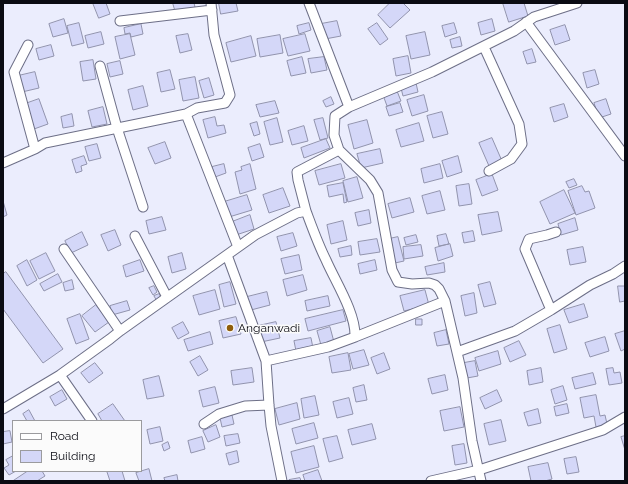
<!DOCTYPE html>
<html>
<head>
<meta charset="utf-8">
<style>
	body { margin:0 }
	#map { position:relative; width:628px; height:484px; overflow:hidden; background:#ebedfd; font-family:Raleway,sans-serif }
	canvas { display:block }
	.frame { position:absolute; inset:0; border:4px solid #0a0b13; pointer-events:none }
	.legend { position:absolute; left:12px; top:420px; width:130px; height:52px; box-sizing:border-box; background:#fbfbfb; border:1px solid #9b9b9e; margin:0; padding:5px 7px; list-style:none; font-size:12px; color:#0a0b13 }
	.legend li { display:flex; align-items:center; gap:8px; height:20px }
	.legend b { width:20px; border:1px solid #9b9b9e }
</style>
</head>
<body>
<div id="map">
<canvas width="628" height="484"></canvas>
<div class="frame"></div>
<ul class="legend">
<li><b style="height:5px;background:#fff"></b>Road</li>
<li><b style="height:11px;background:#d4d7f8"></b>Building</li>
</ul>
</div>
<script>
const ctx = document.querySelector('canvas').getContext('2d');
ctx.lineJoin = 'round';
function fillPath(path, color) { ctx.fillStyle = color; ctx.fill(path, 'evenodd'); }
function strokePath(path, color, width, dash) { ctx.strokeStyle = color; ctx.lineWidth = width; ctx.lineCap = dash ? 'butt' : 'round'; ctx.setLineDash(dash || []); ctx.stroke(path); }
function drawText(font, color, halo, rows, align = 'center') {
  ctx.font = font + ' Raleway,sans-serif'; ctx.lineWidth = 3; ctx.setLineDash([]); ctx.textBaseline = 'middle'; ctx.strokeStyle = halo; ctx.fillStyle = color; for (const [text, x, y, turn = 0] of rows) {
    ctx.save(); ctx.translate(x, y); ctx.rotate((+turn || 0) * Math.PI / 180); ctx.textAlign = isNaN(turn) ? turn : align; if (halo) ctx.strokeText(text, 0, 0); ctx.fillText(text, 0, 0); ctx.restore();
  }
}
const building = new Path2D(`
	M93,3H106L110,14L99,18Z
	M173,3H194L195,7L176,13Z
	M219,3H236L238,11L221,14Z
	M390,3H403L410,10L390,28L378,15Z
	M503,3H524L528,16L509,22Z
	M64,19L68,33L53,37L49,24Z
	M492,19L495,31L481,35L478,23Z
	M337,21L341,36L325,39L321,24Z
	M79,23L84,43L72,46L67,26Z
	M309,23L311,30L299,34L297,26Z
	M377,23L388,39L380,45L368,29Z
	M454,23L457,33L445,37L442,26Z
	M141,24L143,34L131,37L130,33L125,34L124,28Z
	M565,25L570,40L555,45L550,30Z
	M101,32L104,44L88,48L85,36Z
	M425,32L430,55L411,59L406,36Z
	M130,34L135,55L120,59L115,37Z
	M188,34L192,50L180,53L176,36Z
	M305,34L310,51L288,56L283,39Z
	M280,35L283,53L260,57L257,39Z
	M251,36L256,56L231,62L226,43Z
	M460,37L462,46L452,48L450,40Z
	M51,45L54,56L39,60L36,49Z
	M532,49L536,62L527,64L523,52Z
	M408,56L411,73L396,76L393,59Z
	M302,57L306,73L291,76L287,61Z
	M324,57L327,70L311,73L308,59Z
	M93,60L96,79L83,81L80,62Z
	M120,61L123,74L110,77L107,64Z
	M170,70L175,89L161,92L157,73Z
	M595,70L599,84L587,88L583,73Z
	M35,72L39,88L22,92L18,76Z
	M195,77L199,98L183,101L179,80Z
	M209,78L214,95L204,98L199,81Z
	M416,83L418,92L403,96L401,88Z
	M143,86L148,106L133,110L128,90Z
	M397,91L401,101L387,106L383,95Z
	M424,95L428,111L412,116L407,100Z
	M331,97L334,104L326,107L323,101Z
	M39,99L48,124L34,129L25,104Z
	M606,99L611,114L599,118L594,103Z
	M275,101L279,113L260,117L256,105Z
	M400,103L403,112L389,116L386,107Z
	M564,104L568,117L554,122L550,108Z
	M103,107L107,124L92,127L88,111Z
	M442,112L448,134L433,138L427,116Z
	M72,114L74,126L63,128L61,117Z
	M215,117L217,126L224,125L226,133L208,138L203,120Z
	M277,118L283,142L270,145L264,122Z
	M323,118L328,138L320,140L314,120Z
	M367,120L373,143L354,149L348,125Z
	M257,122L260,134L254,136L250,124Z
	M419,123L424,141L401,147L396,130Z
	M304,126L308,141L292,145L288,131Z
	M492,138L502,161L489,166L479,143Z
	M326,139L330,148L304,158L301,148Z
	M165,142L171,158L155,164L148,148Z
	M97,144L101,158L89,161L85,147Z
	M260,144L264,157L252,161L248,148Z
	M380,149L383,163L361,168L357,154Z
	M84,156L87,164L81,166L82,171L76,173L72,160Z
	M458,156L462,172L447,177L442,161Z
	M224,164L226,173L215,177L212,167Z
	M250,164L256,189L240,194L235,172L242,170L241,167Z
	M341,164L345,178L319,185L315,171Z
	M440,164L443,178L424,183L421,169Z
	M492,174L498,190L482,196L476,180Z
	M357,177L363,198L348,202L343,181Z
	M574,179L577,185L569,188L566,182Z
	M343,183L347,202L344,203L343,194L329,197L327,186Z
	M469,184L472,204L459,206L456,186Z
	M582,186L585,192L589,191L595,208L576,215L568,191Z
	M283,188L290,206L269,213L263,195Z
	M564,190L575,213L550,224L540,202Z
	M440,191L445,210L427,214L422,196Z
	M247,195L252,210L229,217L224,202Z
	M410,198L414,212L392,218L388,204Z
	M3,201L7,215L3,217Z
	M369,210L371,223L358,226L355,213Z
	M498,212L502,231L482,235L478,215Z
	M250,215L254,229L236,235L232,222Z
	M162,217L166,230L149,234L146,221Z
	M575,218L578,230L561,235L558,224Z
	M343,221L347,240L331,244L327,225Z
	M115,230L121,245L108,251L101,235Z
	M473,231L475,241L464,243L462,233Z
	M82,232L88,245L71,253L65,241Z
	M293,233L297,246L281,251L277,237Z
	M446,234L449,244L439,246L437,236Z
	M416,235L418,242L406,245L404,238Z
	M398,237L404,261L395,263L389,239Z
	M377,239L380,252L360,255L358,242Z
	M450,244L453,256L438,261L435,248Z
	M421,245L423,256L404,259L403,247Z
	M351,246L352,255L340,257L338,249Z
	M583,247L586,262L570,265L567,250Z
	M46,253L55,271L39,279L30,261Z
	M182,253L186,269L172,273L168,257Z
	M299,255L302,270L285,274L281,259Z
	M27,260L37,280L27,286L17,266Z
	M140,260L144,271L126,277L123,266Z
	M375,260L377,270L360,274L358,264Z
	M444,263L445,272L427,275L425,267Z
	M6,272L63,349L43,363L3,309V274Z
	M58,274L62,282L44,291L40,284Z
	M303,275L307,290L287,296L283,280Z
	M72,280L74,289L65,291L63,283Z
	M230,282L236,304L224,307L219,285Z
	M490,282L496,304L484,307L478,285Z
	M154,286L157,292L153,295L149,288Z
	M618,286H625V301L620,302Z
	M215,290L220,309L199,315L193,296Z
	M425,290L429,305L404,311L400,296Z
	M267,292L270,305L251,310L247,297Z
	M474,293L477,313L465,316L461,296Z
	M159,294L163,300L158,303L154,296Z
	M328,296L330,306L307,311L305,301Z
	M127,301L130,310L112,315L110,306Z
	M584,304L588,317L569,323L564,310Z
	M96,305L109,322L95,332L82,316Z
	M343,310L346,321L308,331L305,319Z
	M80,314L89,339L76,344L67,319Z
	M236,317L241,334L223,338L219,321Z
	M416,319H422V325H416Z
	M183,322L189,333L178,339L172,328Z
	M276,322L280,338L261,342L258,326Z
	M560,325L567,349L554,353L547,329Z
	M330,327L334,342L321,345L317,331Z
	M446,330L449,344L437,346L434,333Z
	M625,331V349L621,351L615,334Z
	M210,332L213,344L188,351L184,340Z
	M605,337L609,351L590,357L585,343Z
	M311,338L313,348L296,351L294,341Z
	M519,341L526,355L510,362L504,348Z
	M364,350L369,365L353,369L349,354Z
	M498,351L501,364L479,371L475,358Z
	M348,353L351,370L332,373L329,357Z
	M384,353L390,369L377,374L371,358Z
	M200,356L208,370L198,376L190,362Z
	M475,361L478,376L467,378L464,363Z
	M95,363L103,373L89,383L81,373Z
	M252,368L254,382L233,385L231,371Z
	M541,368L543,382L529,385L527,371Z
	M613,368L614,373L620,372L622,383L609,385L606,369Z
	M593,373L596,384L575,389L572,378Z
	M445,375L448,390L432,394L428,379Z
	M159,376L164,396L147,399L143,380Z
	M364,385L367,400L356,402L353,388Z
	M563,386L567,400L555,404L551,390Z
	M215,387L219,403L203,407L199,391Z
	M62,390L67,399L55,406L50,397Z
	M497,390L502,401L485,409L480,398Z
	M596,395L600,416L605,415L607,424L596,427L594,416L584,418L580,398Z
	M315,396L319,415L304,418L301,399Z
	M349,398L353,414L337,418L333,402Z
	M297,403L300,419L279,425L275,409Z
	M113,404L125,421H102L98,414Z
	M567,404L569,413L556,416L554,407Z
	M460,407L464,427L444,431L440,411Z
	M538,409L541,423L528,426L524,413Z
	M29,410L35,421H27L23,414Z
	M232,415L234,424L222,427L220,418Z
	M501,420L506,441L489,445L484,424Z
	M314,423L318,438L296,444L292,429Z
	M372,424L376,439L352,445L348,430Z
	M216,425L220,437L208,442L203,431Z
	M160,427L163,441L150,444L147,430Z
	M10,431L12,442L3,444V432Z
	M238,434L240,443L226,446L224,436Z
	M337,436L343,458L329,462L323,439Z
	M625,436V450L621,437Z
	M202,437L205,449L191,453L188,441Z
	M168,442L170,448L164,451L162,445Z
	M464,444L467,463L455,465L452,446Z
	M314,446L319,467L296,473L291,452Z
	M237,451L239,462L229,465L226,454Z
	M13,456V471H16L9,475L4,468L9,465L6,460Z
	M576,457L579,472L567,474L564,459Z
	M548,463L552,479L545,481H531L528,467Z
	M149,469L152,481H139L136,473Z
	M318,470L322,481H305L303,475Z
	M28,471H42L45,476L37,481H13Z
	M110,471H122L125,481H110L107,472Z
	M177,475L178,481H165L164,478Z
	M300,478L301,481H289V480Z`);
fillPath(building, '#d4d7f8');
strokePath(building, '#9193ad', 1);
const minor = new Path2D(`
	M211,3L214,35L230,95L225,103L197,108L186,114L238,247
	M309,3L349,107
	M120,21L212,10
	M526,22L625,156
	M28,45L14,72L35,149
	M484,47L519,124L522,144L511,159L489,171
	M100,66L117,128L143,207
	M3,163L35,149L45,143L186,114
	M135,236L167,297
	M64,249L120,331
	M227,255L266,361L269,405L271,426L282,481
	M551,310L525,249L529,239L547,235L556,232
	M355,337L445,301
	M457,352L515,331L551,310L590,285L613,274L625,266
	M266,361L328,347L355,337C356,313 335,281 326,260C318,244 312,227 306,211
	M60,375L92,421
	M3,409L60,375L110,339L120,331L255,235L297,213L306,211L298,180L297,172L339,150
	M204,424L219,414L245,406L269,405
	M431,481L479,470L603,430L625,417
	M481,481L472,441L463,378L445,301L439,289L435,285L429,283L412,284L398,282L392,270L378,193L370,180L339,150L334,135L335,116L349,107L432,72L514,31L534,17L577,3`);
strokePath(minor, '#6d6f87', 11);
strokePath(minor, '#fff', 9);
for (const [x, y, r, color] of [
	[230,328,4,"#8f5d0b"]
]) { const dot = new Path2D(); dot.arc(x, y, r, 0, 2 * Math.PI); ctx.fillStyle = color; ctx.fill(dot); strokePath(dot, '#fbfbfb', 1.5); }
drawText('12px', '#0a0b13', '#fbfbfb', [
	["Anganwadi",238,328]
], 'left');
</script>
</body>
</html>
